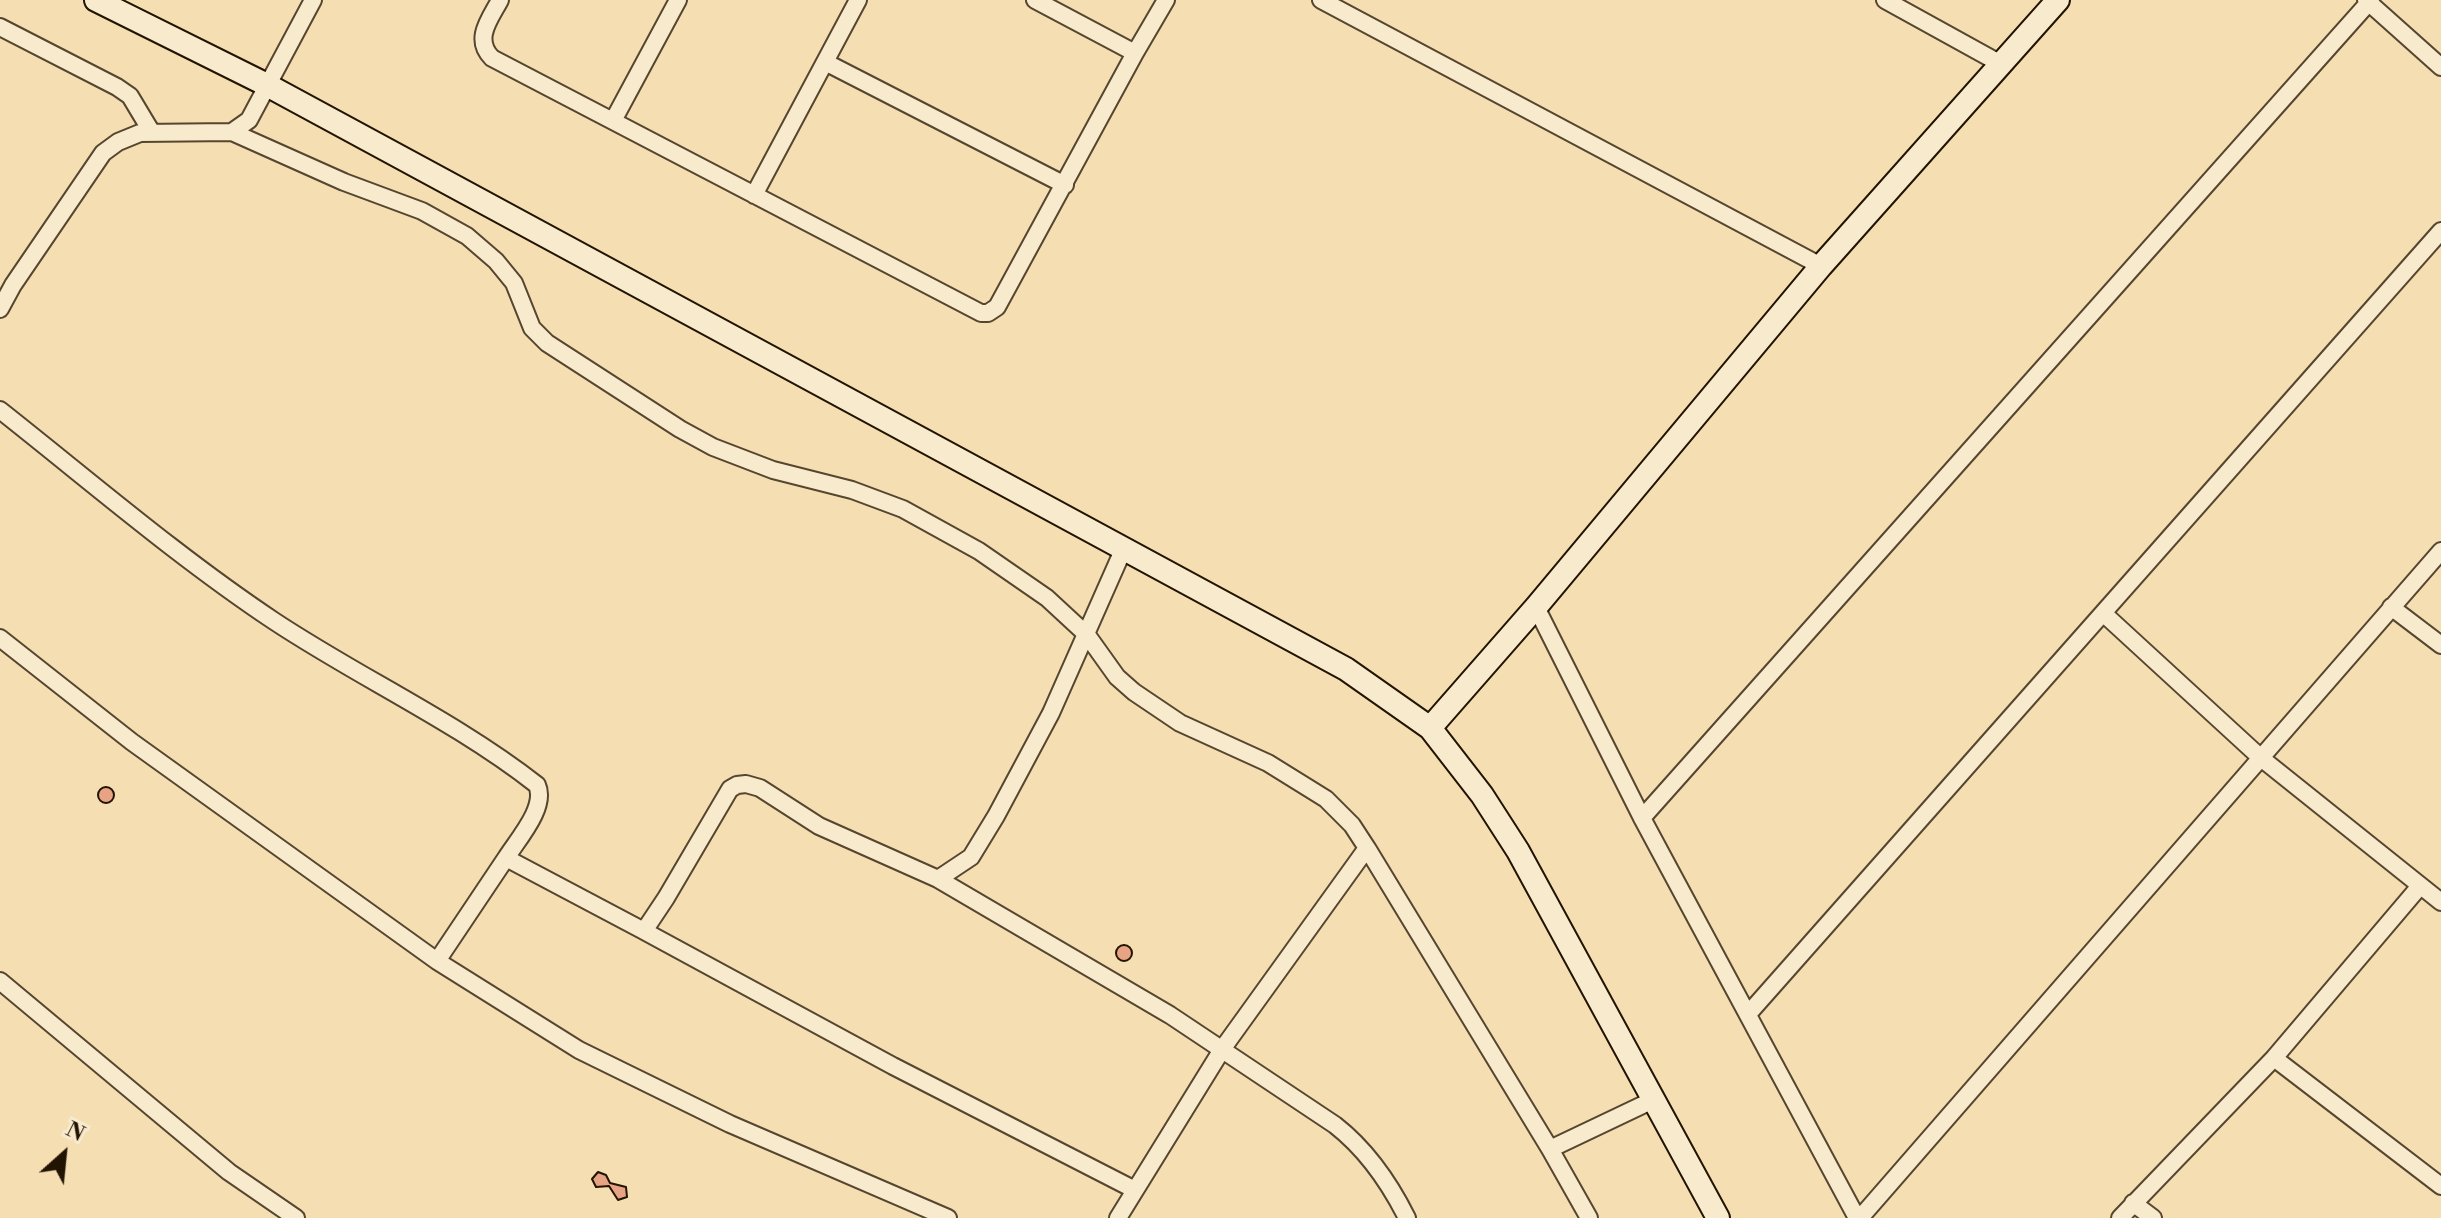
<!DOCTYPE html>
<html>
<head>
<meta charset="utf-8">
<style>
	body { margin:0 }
	#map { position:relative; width:2441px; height:1218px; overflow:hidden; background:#f4deb2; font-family:"Libre Bodoni",serif }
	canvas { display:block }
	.north { position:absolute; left:24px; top:1114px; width:80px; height:80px; -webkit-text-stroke:6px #f8eacd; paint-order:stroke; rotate:27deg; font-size:22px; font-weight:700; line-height:32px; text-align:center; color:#221403 }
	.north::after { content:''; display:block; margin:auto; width:28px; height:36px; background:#221403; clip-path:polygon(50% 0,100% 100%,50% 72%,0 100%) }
</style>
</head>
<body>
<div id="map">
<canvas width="2441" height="1218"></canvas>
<div class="north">N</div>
</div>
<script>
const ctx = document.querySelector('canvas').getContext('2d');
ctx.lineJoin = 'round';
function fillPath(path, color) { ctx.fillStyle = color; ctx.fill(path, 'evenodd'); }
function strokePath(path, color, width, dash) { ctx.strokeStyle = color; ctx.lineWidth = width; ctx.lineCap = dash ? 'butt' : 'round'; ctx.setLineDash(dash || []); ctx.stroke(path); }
const building = new Path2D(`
	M98 795a8 8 0 1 1 16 0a8 8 0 1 1-16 0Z
	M1116 953a8 8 0 1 1 16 0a8 8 0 1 1-16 0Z
	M598,1172L606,1175L610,1183L626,1187L627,1197L618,1200L609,1186L596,1187L592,1179Z`);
fillPath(building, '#e7a384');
strokePath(building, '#221403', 2);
const street = new Path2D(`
	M500,0C490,19 473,39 492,58L981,313H988L997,307L1135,53L1035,0
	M1321,0L1821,266
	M1885,0L2001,64
	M2366,0L2441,67
	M0,27L117,87L130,96L151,131
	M1135,53L1166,0
	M825,62L1065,185
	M614,119L678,0
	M232,132L344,182L422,211L467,236L496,261L514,283L532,328L547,343L680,429L713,447L773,470L852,490L903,509L979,551L1047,598L1087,635L1117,677L1134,692L1180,723L1268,763L1326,799L1352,825L1367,848L1223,1048L1118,1218
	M754,195L858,0
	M0,309L13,285L103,153L118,142L140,133L232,132L249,120L313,0
	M0,410C90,481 178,557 274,621C360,678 455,721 537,785C547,807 518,839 506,858L644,931L666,898L730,789L737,785L746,784L760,788L819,826L938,879L971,857L996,816L1051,713L1124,548
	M1536,607L1642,818L1857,1218
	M2391,607L2441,645
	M2103,613L2261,758L2441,902
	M0,638L132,742L437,961L506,858
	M1642,818L2371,0
	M1367,848L1550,1149L1589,1218
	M938,879L1170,1015L1335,1125C1367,1150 1389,1182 1407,1218
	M644,931L893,1066L1135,1190
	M437,961L579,1050L730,1124L948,1218
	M0,981L229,1172L296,1218
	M1749,1013L2441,231
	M2274,1058L2441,1186
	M1550,1149L1653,1100
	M2133,1203L2153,1218
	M1860,1218L2441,551
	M2120,1218L2274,1058L2420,886`);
const secondary = new Path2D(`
	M96,0L267,85L1346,669L1430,728L1482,795L1518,851L1718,1218
	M1430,728L1536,607L1821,266L2058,0`);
strokePath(street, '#56462f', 20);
strokePath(secondary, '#221403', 26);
strokePath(street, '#f8eacd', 16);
strokePath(secondary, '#f8eacd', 22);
</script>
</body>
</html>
